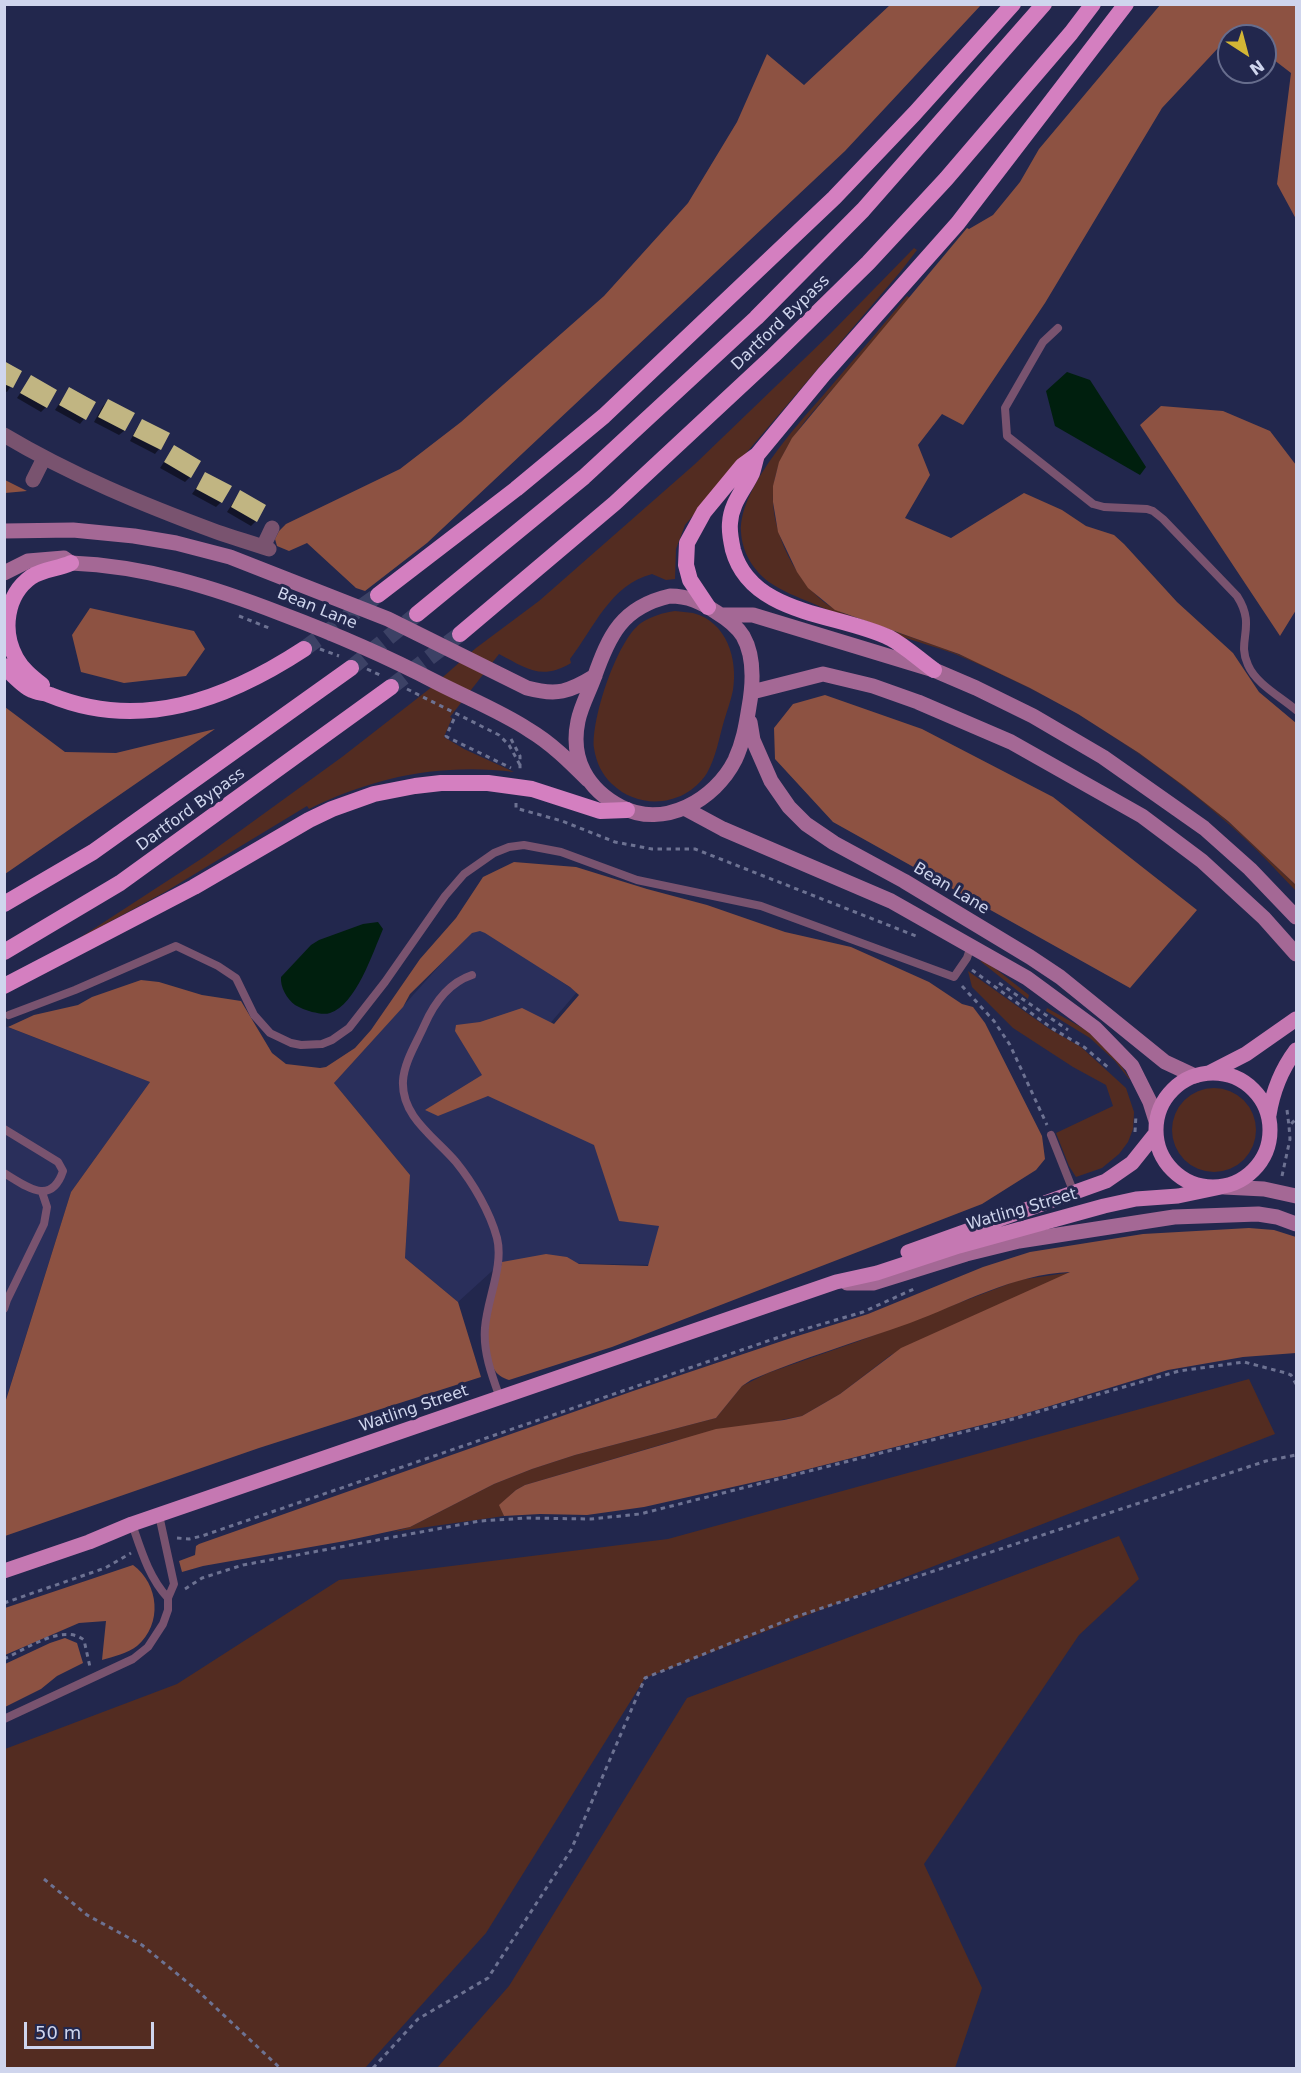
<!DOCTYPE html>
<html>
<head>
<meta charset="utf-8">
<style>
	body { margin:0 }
	#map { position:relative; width:1301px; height:2073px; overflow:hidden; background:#22274d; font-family:"DejaVu Sans",sans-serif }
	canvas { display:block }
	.frame { position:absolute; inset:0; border:6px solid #cfd5ed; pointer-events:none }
	.north { position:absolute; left:1217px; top:24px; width:60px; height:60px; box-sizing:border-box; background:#22274d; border:2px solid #676d8d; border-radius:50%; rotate:144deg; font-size:16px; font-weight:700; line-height:24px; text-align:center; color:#cfd5ed }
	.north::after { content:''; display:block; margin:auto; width:21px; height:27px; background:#d3b635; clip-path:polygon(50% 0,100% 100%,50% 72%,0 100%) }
	.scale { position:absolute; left:24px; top:2022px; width:130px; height:27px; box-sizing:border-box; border:3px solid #cfd5ed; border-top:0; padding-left:8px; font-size:18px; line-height:21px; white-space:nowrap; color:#cfd5ed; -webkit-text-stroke:4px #22274d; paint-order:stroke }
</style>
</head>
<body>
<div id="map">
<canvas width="1301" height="2073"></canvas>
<div class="frame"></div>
<div class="north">N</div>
<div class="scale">50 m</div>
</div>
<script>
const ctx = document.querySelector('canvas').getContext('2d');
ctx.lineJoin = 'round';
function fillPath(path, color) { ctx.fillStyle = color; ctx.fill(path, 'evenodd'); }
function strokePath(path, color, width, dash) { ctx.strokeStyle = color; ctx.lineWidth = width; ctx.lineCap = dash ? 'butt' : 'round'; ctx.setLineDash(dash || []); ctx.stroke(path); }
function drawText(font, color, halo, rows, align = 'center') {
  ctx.font = font + ' "DejaVu Sans",sans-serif'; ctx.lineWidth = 6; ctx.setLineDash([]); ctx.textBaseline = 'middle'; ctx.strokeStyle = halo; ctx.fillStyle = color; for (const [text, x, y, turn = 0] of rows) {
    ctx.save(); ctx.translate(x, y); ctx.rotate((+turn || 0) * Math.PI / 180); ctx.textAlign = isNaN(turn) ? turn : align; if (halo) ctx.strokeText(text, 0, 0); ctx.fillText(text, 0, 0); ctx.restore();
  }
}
fillPath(new Path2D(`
	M476,925L577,992L523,1055L595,1145L619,1221L659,1225L655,1265L502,1262L458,1302L405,1258L410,1175L334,1083Z
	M5,1026L150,1082L71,1192L5,1402Z`), '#2a2f5b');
fillPath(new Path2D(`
	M914,248L917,250L901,271L685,525L676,549L675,579L666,580L652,574C610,585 594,628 570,659L571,663C541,681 526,668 499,654L450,717L452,718L444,737L464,749L514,772C442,763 373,777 309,809L307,806L165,892L78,939L204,857L342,757L428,690L476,648L539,601L695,464L830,334Z
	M907,296L910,298C887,325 864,352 841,380C815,410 781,442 774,483C767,524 793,577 824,602C838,613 854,617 870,623C907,636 944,647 979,663C1062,702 1140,749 1211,807C1241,832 1268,859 1296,885V891C1275,869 1254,846 1231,826C1150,754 1055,695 955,654C936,647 918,642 899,636C870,627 840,616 812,603C797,597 782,591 769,582C753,570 742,552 741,532C739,486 803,419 832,385C857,356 882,326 907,296Z
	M675,611C681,612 687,612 693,613C727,622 738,659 733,690C731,700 727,711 724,721C719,738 716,757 707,773C686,806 640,811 612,784C602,775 596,762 594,748C591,719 617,640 641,623C652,616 662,613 675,611Z
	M980,961L987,962L1029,995L1028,999Z
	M968,971L1048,1028L1081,1047L1126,1088L1134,1112L1133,1129L1128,1142L1119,1154L1102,1168L1076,1177L1069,1166L1056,1133L1113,1106L1106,1085L1073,1067L1013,1028L972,987Z
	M1047,1008L1088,1031L1115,1056L1130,1079H1129L1115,1061L1090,1038L1046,1011Z
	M1172 1130a42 42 0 1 1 84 0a42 42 0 1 1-84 0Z
	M1073,1272L891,1355L840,1394L802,1416L674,1441L525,1485L516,1490L500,1505L504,1516L392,1532L410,1527L494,1484L532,1469L575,1455L716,1418L742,1386L768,1373L859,1341L1019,1280Z
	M1249,1379L1275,1434L645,1678L486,1933L365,2068H5V1749L177,1684L339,1580L668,1539Z
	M1119,1536L1139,1579L1079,1635L924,1864L982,1988L955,2068H437L509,1986L687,1698Z`), '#532c21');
fillPath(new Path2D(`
	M890,5H981L845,151L427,543L365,591L356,588L307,543L289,551L277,546L275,539L279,531L286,524L400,469L461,422L604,296L688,203L737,122L767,54L804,85Z
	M1160,5H1296V219L1277,184L1291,73L1265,53V36H1241L1234,31L1162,108L1045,303L963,425L942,414L918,445L930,475L905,518L951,538L1024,493L1062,510L1086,526L1114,535L1124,544L1177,602L1233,653L1259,692L1296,723V885L1228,821L1184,786L1139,753L1078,714L1030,688L959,654L835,610L808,588L797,572L778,532L773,502V486L779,462L792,438L967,228L969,229L993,215L1020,182L1039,149Z
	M1161,406L1223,411L1270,431L1296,465V610L1280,636L1140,425Z
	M5,480L27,491L5,493Z
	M90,608L194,631L205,649L186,676L124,683L81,672L72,635Z
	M825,695L922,729L1053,797L1197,910L1130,988L833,822L775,759L774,728L793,704Z
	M5,707L65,752L116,753L215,729L5,874Z
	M514,862L576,867L647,889L707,905L785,932L851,947L929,982L962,1004L973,1007L985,1023L1042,1136L1045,1159L1036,1170L982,1204L612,1347L509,1380C503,1378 497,1375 494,1369C479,1340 495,1293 502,1262L546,1254L567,1257L579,1264L648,1266L659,1226L619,1221L594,1145L488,1096L438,1116L425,1110L482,1075L455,1031L456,1025L480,1022L522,1008L554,1024L579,995L570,987L485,933L480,931L472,933L410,994L403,1007L334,1083L410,1175L405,1258L458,1302L481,1377L259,1448L5,1536V1403L71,1192L150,1082L8,1027L34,1015L78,1005L92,997L141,980L159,982L202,995L241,1001L272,1053L286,1064L320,1068L326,1067L355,1048L371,1030L420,959L456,918L483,877Z
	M1249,1228L1274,1230L1296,1237V1353L1243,1357L1168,1370L1017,1416L777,1477L644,1507L587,1515L540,1514L504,1516L499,1505L516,1490L525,1485L716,1429L784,1420L802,1416L840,1394L901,1348L1070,1272C1014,1274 961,1304 910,1323C857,1342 802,1358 751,1380L742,1386L716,1418L575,1455L532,1469L494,1484L410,1527L345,1541L203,1566L182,1572L179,1561L195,1555L196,1546L199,1544L633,1391L791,1338L868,1314L983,1267L1030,1252L1143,1234Z
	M133,1565C159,1584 163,1624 137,1646C128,1653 113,1657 102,1660L106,1621L79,1623L5,1655V1608Z
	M65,1638L77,1643L83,1663L57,1676L41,1689L5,1707V1664L50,1643Z`), '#8d5242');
fillPath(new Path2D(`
	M1067,372L1090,380L1146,467L1140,475L1055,426L1046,391Z
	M378,922L383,929C373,952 356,1005 330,1013C324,1015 318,1013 312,1012C306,1010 300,1008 295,1005C287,999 280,987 281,977L311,945L319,940L363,924Z`), '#001f0e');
fillPath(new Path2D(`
	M4,363L20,372L7,392L4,391Z
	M31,377L46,407L41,412L17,398Z
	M69,389L84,419L80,424L55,410Z
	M108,401L132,414L124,431L119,435L94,422L103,406Z
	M143,421L168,434L159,449L155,454L130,441L138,426Z
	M174,447L190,477L185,482L160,468Z
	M206,474L221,502L216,507L192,494Z
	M240,492L256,521L251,526L227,512Z`), '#0007');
fillPath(new Path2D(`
	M4,361L22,371L13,388L4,384Z
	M31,375L57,390L47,408L20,393Z
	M69,387L96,402L86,420L59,405Z
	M108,399L135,413L125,431L98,417Z
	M142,419L170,433L161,450L133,436Z
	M174,445L201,461L191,478L164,462Z
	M205,472L232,486L222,503L196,489Z
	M240,490L266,505L257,522L231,507Z`), '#c1b582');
strokePath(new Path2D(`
	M304,649L378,595
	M351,668L417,614
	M391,687L460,634`), '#3c4165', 16, [16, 8]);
strokePath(new Path2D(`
	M239,616L269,628
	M320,649L339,656
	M367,669L380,675
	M407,689L499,735L509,745L520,765
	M454,719L446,736L447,737L511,768
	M511,739L520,756V772
	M516,803V808L519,809L562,821L615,842L652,849H695L916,936
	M972,970L1053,1029L1084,1047L1110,1069
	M999,983L1068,1030
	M962,986L994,1021L1010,1045L1047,1125
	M1287,1110L1289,1126
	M1135,1132L1136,1115
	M1282,1176L1290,1139L1289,1126L1296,1119
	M177,1538L189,1539L202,1536L788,1334L863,1312L916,1288
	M185,1589L202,1578L243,1565L480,1521L527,1518L591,1519L640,1514L999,1423L1179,1371L1244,1362L1286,1373L1291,1375L1296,1384
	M4,1603L105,1568L131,1553
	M4,1659C26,1649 63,1623 84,1640L90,1667
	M44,1879L87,1915L142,1945L198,1991L280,2068
	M373,2068L418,2019L488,1978L571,1850L645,1678L795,1617L1266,1461L1296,1455`), '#6d7292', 3, [4.5, 4.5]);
strokePath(new Path2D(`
	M1058,328L1043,342L1005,408L1007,436L1093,504L1104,507L1147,509L1153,511L1163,519L1237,596C1257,627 1236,640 1248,665C1256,684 1281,697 1296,710
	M472,975C448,983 434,1003 424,1026C417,1042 404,1062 403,1081C401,1117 436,1138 456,1162C473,1183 490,1212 497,1238C504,1266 487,1299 485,1328C483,1352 492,1376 500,1398
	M9,1015L75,990L176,946L218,966L236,978L254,1015L270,1033L291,1043L301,1045L322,1044L332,1040L349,1028L385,982L445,896L464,874L494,853L509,847L524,845L561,852L637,880L761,906L954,977L967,958L971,946
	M4,1129L58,1162L63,1171C51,1207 26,1186 4,1173
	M1051,1135L1074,1193
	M4,1298L7,1300L4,1309
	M7,1300L44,1224L47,1207L42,1192
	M132,1524C141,1550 149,1578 168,1598
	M4,1719L133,1659L148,1647L163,1624L168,1610V1598L174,1584L159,1515`), '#79536f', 8);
strokePath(new Path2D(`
	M4,435C71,475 144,505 217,532C234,538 252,543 269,549
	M33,480L44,458
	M263,547L272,528`), '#79536f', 15);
strokePath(new Path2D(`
	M4,531L73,530L134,536L176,543L230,557L388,619L527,688C557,696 569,692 595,676
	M4,573L28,561L64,558L71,563C145,566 213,587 282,614C335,634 386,656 436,682C467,698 500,711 529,730C551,743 570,762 588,780
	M670,596C688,596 701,602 716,612C726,618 736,625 743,636C755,657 753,685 749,707C746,726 743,743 735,760C715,800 664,829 621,807C587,789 570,759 578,721C581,706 589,692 594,678C609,635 622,607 670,596Z
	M721,615H753L934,670L976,688L1033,716L1103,757L1204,828L1250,869L1296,917
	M752,692L823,674L873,686L918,702L1011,742L1142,816L1202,861L1264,918L1296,954
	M750,722L753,740L771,781L789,807L806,824L834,843L904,881L1030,957L1060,977L1165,1062L1195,1076
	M684,808L723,829L891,901L1027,978L1095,1028L1132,1066L1150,1102L1156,1121
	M1224,1187L1264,1189L1296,1196
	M847,1283H873L966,1254L1019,1241L1174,1217L1258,1214L1277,1217L1296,1224`), '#a46895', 15);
strokePath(new Path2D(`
	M1156 1130a57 57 0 1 1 114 0a57 57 0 1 1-114 0Z
	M1209,1073L1246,1054L1296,1019
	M1269,1115C1273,1090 1281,1070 1296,1050
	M908,1252L1106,1181L1132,1163L1156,1133
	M4,1571L89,1542L132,1524L836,1282L877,1273L959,1246L1104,1206L1136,1199L1178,1196L1221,1187`), '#c578b2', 15);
strokePath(new Path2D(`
	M757,455C755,461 754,467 752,473C744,490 731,503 730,523C729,532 731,541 733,550C751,616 839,613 890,638C905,646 920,660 934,670
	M378,595L516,489L604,416L834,198L915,113L1013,4
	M708,607L690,580L686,565L687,543L704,512L742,466L757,455L824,374L958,223L1126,4
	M417,614L584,477L756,318L863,210L1044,4
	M460,634L615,503L773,356L868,263L946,179L1071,33L1093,4
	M4,666C12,674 22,686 32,690C37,693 44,692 50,695C140,732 226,700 304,649
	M42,685C32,677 22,669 16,658C1,631 6,595 31,577C43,569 58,569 71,563
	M4,904L93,852L351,668
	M4,952L120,883L391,687
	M4,986L194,887L309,820L332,809L374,794L415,786L441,783H488L532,789L600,811L627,810`), '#d47fc0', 16);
drawText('16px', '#cfd5ed', '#22274d', [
	["Dartford Bypass",781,323,-44],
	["Bean Lane",317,609,22],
	["Dartford Bypass",191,810,-36],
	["Bean Lane",951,889,31],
	["Watling Street",1022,1210,-16],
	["Watling Street",414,1409,-19]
]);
</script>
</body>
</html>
